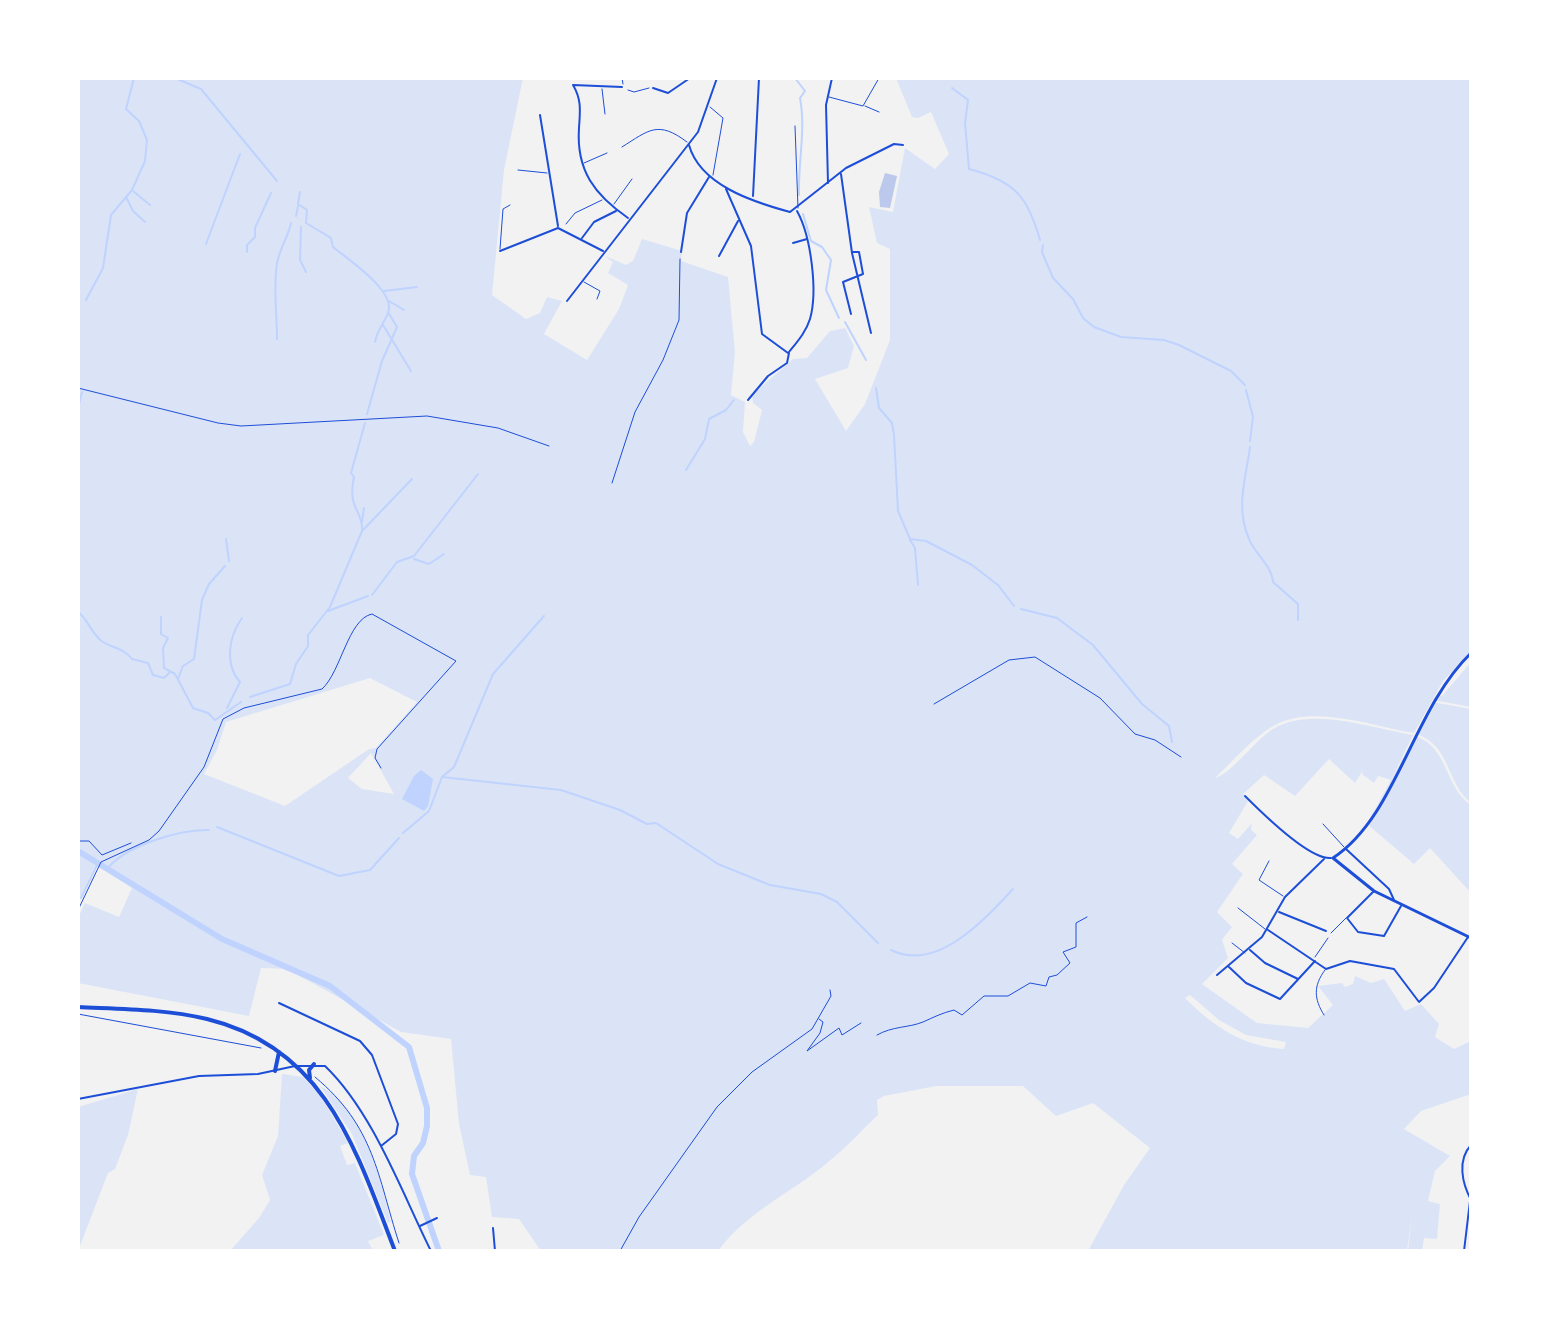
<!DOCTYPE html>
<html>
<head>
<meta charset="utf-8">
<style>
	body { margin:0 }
	#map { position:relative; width:1549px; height:1329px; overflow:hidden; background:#f2f2f2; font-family:"Nunito Sans",sans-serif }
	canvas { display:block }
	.frame { position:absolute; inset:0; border:80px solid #fff; pointer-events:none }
</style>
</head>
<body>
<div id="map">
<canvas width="1549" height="1329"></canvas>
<div class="frame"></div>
</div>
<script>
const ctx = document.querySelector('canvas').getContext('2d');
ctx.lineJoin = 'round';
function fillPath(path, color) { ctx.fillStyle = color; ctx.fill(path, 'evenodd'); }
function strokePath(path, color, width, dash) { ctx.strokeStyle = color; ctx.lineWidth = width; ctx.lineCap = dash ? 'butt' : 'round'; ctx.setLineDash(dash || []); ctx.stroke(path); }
fillPath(new Path2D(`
	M78,78H523L504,170L492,295L526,319L540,313L547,297L562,301L544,334L587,360L619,309L628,285L608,273L613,262L605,256L626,265L633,261L642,239L682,251L681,261L728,277L735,352L731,395L745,402L743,432L750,446L754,442L762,410L753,403L752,395L793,359L807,358L830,331L845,328L854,346L848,368L815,379L846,431L865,404L890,340V249L877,243L869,207L893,212L905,148L935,169L949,154L931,112L918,118L912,117L896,78H1471V652L1443,681L1414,733C1372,726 1314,704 1275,725C1253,737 1233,761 1215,778C1230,774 1251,746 1266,734C1304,703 1369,728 1413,735L1391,780L1378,776L1374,783L1362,774L1363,770L1355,783L1329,759L1295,796L1264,775L1243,794L1248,801L1229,833L1238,839L1252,823L1251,830L1257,835L1232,864L1243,874L1217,912L1232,927L1222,940L1228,958L1202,984L1257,1023L1308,1028L1333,1005L1318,986L1342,983L1345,987L1353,984L1355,976L1371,983L1384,979L1405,1011L1421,1004L1439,1024L1435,1037L1454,1049L1471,1041V1094L1421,1111L1404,1129L1450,1156L1435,1171L1428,1201L1440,1204L1437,1239L1424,1238L1422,1251H1408L1412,1214L1407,1251H1088L1124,1185L1150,1148L1093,1103L1056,1116L1023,1086H936L884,1096L877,1100L878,1115C863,1129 849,1145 833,1158C796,1191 748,1210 718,1251H541L519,1219L492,1217L486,1177L470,1175L459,1124L451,1039L401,1032L287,969L261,968L249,1016L78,983V918L85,903L119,917L132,888L96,864L78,902ZM370,678L417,702L376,748L369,749L285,806L204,774L217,750L226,722ZM371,753L394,794L362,789L348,778ZM1190,995L1219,1020L1246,1035L1286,1042L1284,1049C1242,1046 1214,1027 1185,998Z
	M1471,662V707L1433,700L1437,694L1442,696Z
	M1432,702L1471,709V803C1446,783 1451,745 1416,734L1433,708Z
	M1415,736C1449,747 1444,787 1471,805V893L1430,848L1414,864L1367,824Z
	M282,1074L303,1077L322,1098L348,1143L340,1146L347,1165L355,1163L384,1235L368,1241L373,1251H230L259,1218L270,1200L262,1175L278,1136Z
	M320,1086C362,1105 381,1179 391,1222L388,1223L352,1134Z
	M138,1089L128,1135L115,1169L108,1173L78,1251V1107Z`), '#dbe4f7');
fillPath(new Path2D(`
	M421,770L433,779L428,806L424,811L402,799L414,776Z`), '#bfd3fe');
strokePath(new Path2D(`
	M175,78L201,89L277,181
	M795,78L805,91L800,98C806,129 798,162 799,195
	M952,88L968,100L965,123L969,169C1015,181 1028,197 1040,240
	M133,191L150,205
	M300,192L298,204L307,210L306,223L331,238L333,247C346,258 397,291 388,313C384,323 377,331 375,342
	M126,197L133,211L145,222
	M803,214L811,241L822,247L831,260L826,290L839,318
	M296,216L298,206
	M301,227L300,260L306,272
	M206,244L240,154
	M1043,245L1042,252L1053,278L1073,299L1083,318L1094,327L1121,337L1164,340L1179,345L1231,371L1245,385
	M247,252V245L255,237V228L271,193
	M384,291L417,287
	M86,300L103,268L111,215L132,190L145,161L147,140L139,121L126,109L134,78
	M389,301L404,310
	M845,322L866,360
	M383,325L411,371
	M277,339C277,313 273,288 277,263C280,248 288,237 291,223
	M876,388L879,408L892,423L894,435L898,511L910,539L926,541L972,565L998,585L1014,606
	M1246,390L1253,417L1250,441
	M78,408L82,392
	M367,414L382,361L397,327L388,312
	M1250,447C1246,478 1235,507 1249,539C1255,554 1272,566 1273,582L1298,604V620
	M686,470L705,439L709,419L726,410L734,400
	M362,522L364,508
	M362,530C363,509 347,510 354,477L351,473L365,423
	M226,539L229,561
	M910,540L915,548L918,585
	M414,559L429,564L444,554
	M372,595L397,562L414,556L478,474
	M1021,609L1057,618L1093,645L1142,704L1169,726L1172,742
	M328,611L368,596
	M78,612C89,620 91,634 103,642C113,648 125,649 132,659L148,663L153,675L164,678L170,672
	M161,617V634L168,638L163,648L164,668L175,674L193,708L208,713L215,720L241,702
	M178,679L183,666L194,659L202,600L209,584L225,566
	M250,697L290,684L296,664L308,646V635L330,607L362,531L412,479
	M227,708L240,682C224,664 229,636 242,618
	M442,777L561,790L620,810L647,824L656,823L718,864L770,885L821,894L837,902L878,943
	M217,827L339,876L370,870L399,838
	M403,833L429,811L442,777L454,767L493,674L544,616
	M107,869C125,846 180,829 209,830
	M81,898L98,863
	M891,950C937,973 985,919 1013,889`), '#bfd3fe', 2);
strokePath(new Path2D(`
	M78,851L222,939L330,986L409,1047L427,1108V1126L423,1143L414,1156L412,1174L439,1251`), '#bfd3fe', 6);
fillPath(new Path2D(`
	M885,173L897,176L890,208L880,207L879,192Z`), '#bdc9ec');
strokePath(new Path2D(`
	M628,90L634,92L649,88
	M78,388L218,423L241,426L427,416L498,428L549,446
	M612,483L635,412L663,360L679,320L680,259
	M934,704L1009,660L1035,657L1100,698L1135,734L1155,740L1181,757
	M78,841H89L102,855L131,843
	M1315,957L1328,938
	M78,1014L261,1048
	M819,1019L823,1022L820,1033L807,1051L839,1028L842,1035L861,1023
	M877,1035C893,1026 908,1028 923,1022C934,1017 942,1013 954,1010L962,1015L984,996H1008L1030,983L1046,986L1049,977L1057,975L1070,963L1063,952L1076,947V923L1087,917
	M315,1077C375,1127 377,1175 399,1243
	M620,1251L639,1217L717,1107L752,1072L812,1029L831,996L830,990`), '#1d4ed8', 1);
strokePath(new Path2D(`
	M622,78L623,84
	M602,89L605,114
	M829,97L863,106L879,78
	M865,106L879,112
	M710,107L723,118L713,175
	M795,126L798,208
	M622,147C649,130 658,120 687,142
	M584,163L607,153
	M518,170L547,173
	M614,204L632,179
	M566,224L575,213L602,200
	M500,249L503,209L510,205
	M584,282L600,291L597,299
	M1323,824L1344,847
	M1269,861L1259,880L1283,896
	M1238,908L1265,929
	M78,910L101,862L149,840L159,831L204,767L223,719L244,708L322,689C341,672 348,619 372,614L456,661L377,749L375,758L381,768
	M1331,933L1346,918
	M1232,943L1245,953
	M1324,1015C1314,999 1313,986 1325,970`), '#1d4ed8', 1);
strokePath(new Path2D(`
	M622,87L573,85C582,100 580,112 579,128C576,171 595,195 628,218
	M653,88L668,93L690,78
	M540,115L558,226
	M689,145C700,185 753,202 790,212L846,168L894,144L903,145
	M841,174L852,253L871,333
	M828,183L826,105L832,78
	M726,189L751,246L762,334L788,353
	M753,196L759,78
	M582,238L594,222L616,211
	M793,243L807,239
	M500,251L558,228L603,251
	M681,252L687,213L709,177
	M719,256L738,221
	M567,301L698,132L717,78
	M851,314L843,282L863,274L859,252H853
	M789,352C797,342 806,332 810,319C818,291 811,236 797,211
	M748,400L768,376L787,363L789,353
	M1245,796C1261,812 1310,860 1331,858
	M1346,849L1389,889L1394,900
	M1373,892L1347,918L1358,932L1384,936L1401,906
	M1279,912L1326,931
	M1268,930L1326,969L1350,961L1394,969L1419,1002L1434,988L1468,937
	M1250,950L1265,963L1298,979
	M1229,967L1246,983L1280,999L1315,961
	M1217,975L1262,937L1285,897L1324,859
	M279,1003L360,1041L372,1055L398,1124L396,1134L381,1146
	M78,1099L199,1076L258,1074L295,1066H325C373,1112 402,1193 431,1251
	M1471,1200C1462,1183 1457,1160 1471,1145
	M420,1226L437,1218
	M493,1228L495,1251
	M1464,1251L1470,1201`), '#1d4ed8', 2);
strokePath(new Path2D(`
	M1471,653C1412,710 1397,816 1333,858L1374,891L1471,938`), '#1d4ed8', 3);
strokePath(new Path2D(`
	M78,1007C120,1009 165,1009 207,1019C326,1048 356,1150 395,1251
	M275,1071L279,1052
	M310,1078L309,1070L314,1064`), '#1d4ed8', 4);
</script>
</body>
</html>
